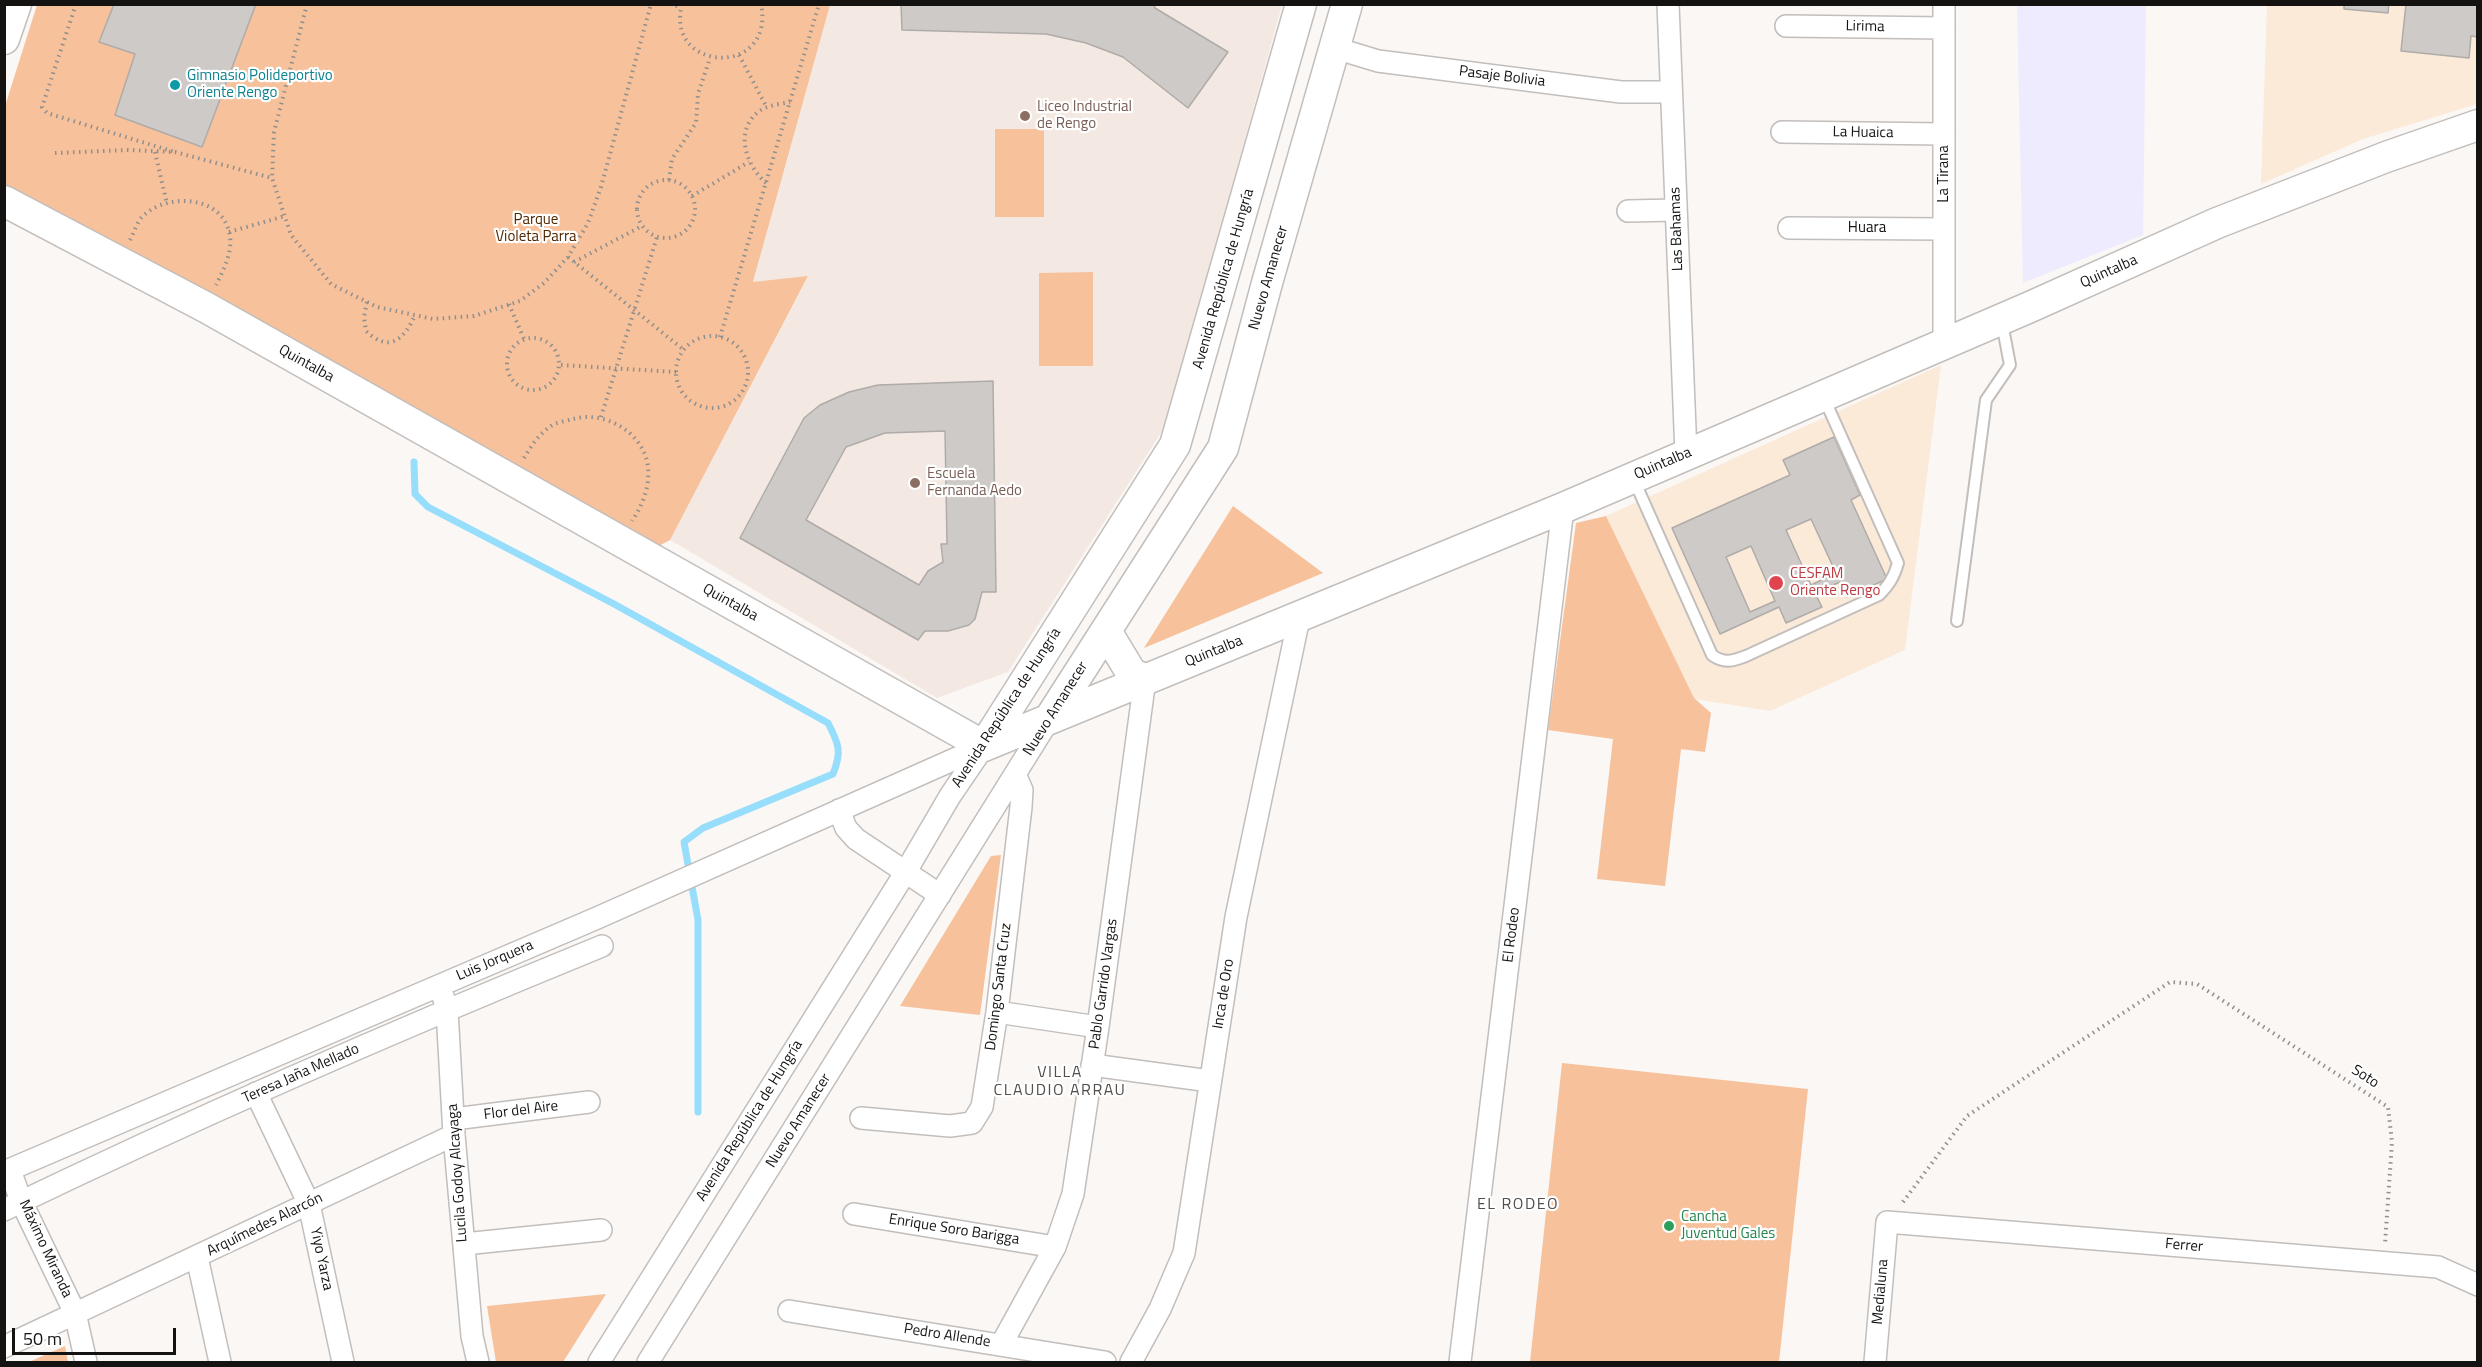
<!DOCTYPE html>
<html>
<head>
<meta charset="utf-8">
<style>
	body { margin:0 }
	#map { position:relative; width:2482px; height:1367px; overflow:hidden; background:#faf7f4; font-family:"Titillium Web",sans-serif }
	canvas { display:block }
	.frame { position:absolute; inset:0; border:6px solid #141312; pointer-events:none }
	.scale { position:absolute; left:12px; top:1328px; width:164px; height:27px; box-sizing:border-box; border:3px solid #141312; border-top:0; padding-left:8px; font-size:18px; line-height:21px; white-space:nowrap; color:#141312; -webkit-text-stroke:4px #fff; paint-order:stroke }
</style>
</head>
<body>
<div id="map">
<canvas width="2482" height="1367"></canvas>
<div class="frame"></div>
<div class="scale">50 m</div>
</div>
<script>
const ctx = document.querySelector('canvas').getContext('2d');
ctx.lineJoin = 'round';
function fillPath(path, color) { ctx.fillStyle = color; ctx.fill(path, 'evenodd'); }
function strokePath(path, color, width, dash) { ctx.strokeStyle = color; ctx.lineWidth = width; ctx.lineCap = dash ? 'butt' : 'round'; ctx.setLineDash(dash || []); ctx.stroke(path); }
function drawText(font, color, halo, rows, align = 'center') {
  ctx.font = font + ' "Titillium Web",sans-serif'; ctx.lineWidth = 4.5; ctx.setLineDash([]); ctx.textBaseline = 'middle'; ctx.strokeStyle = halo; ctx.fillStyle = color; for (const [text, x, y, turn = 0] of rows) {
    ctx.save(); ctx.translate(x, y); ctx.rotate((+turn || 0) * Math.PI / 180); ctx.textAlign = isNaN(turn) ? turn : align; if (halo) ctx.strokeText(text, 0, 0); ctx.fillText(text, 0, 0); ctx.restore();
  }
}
fillPath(new Path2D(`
	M830,5H1282L1166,425L1008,672L937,698L670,540L808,277L753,283Z`), '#f4e9e2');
fillPath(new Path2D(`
	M2017,5H2146L2143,235L2023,283Z`), '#edebfd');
fillPath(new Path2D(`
	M2267,5H2477V104L2363,139L2261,184Z
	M1941,365L1905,650L1770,711L1694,699L1606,516Z`), '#fcead9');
fillPath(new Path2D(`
	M37,5H830L753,282L808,276L670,540L655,548L5,198V106Z
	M995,129H1044V217H995Z
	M1093,272V366H1039V273Z
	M1233,506L1323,573L1144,648Z
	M1606,516L1694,698L1711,713L1705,752L1681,749L1665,886L1597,879L1613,739L1548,730L1576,523Z
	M1001,855L980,1015L900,1006L991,856Z
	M1562,1063L1808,1089L1779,1362H1530Z
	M606,1294L563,1362H496L487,1306Z
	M65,1346L68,1362H29Z`), '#f6c19b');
strokePath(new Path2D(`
	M414,462L415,494L428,507L614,604L828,723C839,744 842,752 833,774L703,828L684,842L698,920V1112`), '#97ddfc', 7);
const building = new Path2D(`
	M114,4H256L202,147L115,115L135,54L99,42Z
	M901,4H1154L1155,8L1228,52L1188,108L1123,57L1086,43L1046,34L902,30Z
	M2344,4H2389L2388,13L2344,9Z
	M2406,4H2478V37L2471,36L2469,58L2401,51Z
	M993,381L996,592H982L975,619L969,625L948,631H925L918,640L740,538L804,418L820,405L849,392L878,385ZM945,431L947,544H941L943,562L928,571L919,585L806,520L846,447L885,433Z
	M1834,437L1860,495L1851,500L1887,579L1847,597L1840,582L1815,593L1822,607L1786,623L1779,607L1720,634L1672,528L1790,475L1783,460ZM1811,519L1836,573L1811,585L1786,530ZM1751,546L1775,601L1750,612L1726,557Z`);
fillPath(building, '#cdcac7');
strokePath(building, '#afaba9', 1.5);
const lane = new Path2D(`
	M1634,480L1712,655C1724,664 1733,661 1746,656L1879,595C1889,585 1894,577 1898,563L1824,398
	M1957,621L1986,400L2010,365L2002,323`);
const street = new Path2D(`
	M1668,4L1686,454
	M1944,4V344
	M1786,26L1944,28
	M1335,48L1378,61L1621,92H1671
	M1782,132L1944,134
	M1628,211L1676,210
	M1789,228L1944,229
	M839,810L846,828L856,839L940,895
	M443,996L447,1010L454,1135L472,1336L478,1362
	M997,1012L1098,1027
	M1092,1065L1210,1081
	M256,1093L309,1204L343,1362
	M861,1118L950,1126L972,1123L982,1107L997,1012L1021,807L1022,790L1015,774
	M454,1119L589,1102
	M10,1170L21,1201L75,1313L86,1362
	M4,1172L597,918L984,746
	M4,1210C201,1115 401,1028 602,946
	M854,1214L1055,1247
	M464,1244L601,1230
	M197,1257L220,1362
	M789,1311L1105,1362
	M1001,1345L1055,1247L1073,1194L1098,1027L1145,679
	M4,1347L454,1135
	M599,1362L905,873L950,796L984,746
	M648,1362L1050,718
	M1131,1362L1160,1309L1184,1253L1236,917L1299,618
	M1460,1362L1563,508
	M1875,1362L1887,1222L2438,1267L2478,1285`);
const secondary = new Path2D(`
	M4,39L16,4
	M4,201L207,308L984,746
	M1106,631L1132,674L1145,679
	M1050,718L1223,448L1267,283L1347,4
	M984,746L1563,508L2030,307L2217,223L2386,157L2478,125
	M984,746L1175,445L1301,4`);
strokePath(lane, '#c2bebc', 14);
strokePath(street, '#c2bebc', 24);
strokePath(secondary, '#c2bebc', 33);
strokePath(new Path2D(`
	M76,4L42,107L47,113L175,152
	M307,4L274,132L272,178L291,235L331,284L377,307L433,319L474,316L520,301L544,283L568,257L588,223L601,187L651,4
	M670,4L681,7
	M682,4C664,73 776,78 761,4
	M739,55L767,108
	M155,152L167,204
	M55,153L126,150L175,152L272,178
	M637 209a29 29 0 1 1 58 0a29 29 0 1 1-58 0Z
	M669,180L672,159L696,123L698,94L710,58
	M766,183C746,165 734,132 758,112C767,105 780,104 790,102
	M692,196L749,162
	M229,232L285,216
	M130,240C134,233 137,221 143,216C167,193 219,195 229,231C234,250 224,269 216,285
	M568,257L684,350
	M574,262L642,226
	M367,302L364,317L366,331C389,353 404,340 415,315
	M509,304L524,339
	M676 372a36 36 0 1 1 72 0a36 36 0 1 1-72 0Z
	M720,337L819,4
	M507 364a26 26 0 1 1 52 0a26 26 0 1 1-52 0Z
	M561,365L676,372
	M601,417L657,237
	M524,458C531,446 539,434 551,426C556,422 566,421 573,419C605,410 645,433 648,468C650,487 642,506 632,521
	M1903,1202L1967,1116L2170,982L2197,984L2388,1107L2392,1142L2385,1244`), '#918f8d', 4, [1.5, 4.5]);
strokePath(lane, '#fff', 10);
strokePath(street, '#fff', 21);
strokePath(secondary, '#fff', 30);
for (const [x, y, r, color] of [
	[175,85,6,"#0f9aa8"],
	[1025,116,6,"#8d6e63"],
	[915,483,6,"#8d6e63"],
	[1776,583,8,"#e0444e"],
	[1669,1226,6,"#2e9e5b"]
]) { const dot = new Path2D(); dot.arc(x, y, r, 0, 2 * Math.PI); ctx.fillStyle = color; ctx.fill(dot); strokePath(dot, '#fff', 2); }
drawText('15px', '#141312', '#fff', [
	["Lirima",1865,27,1],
	["Pasaje Bolivia",1502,77,7],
	["La Huaica",1863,133,1],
	["La Tirana",1944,174,-90],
	["Huara",1867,228],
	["Las Bahamas",1677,229,-92],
	["Quintalba",2109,272,-24],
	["Nuevo Amanecer",1269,278,-74],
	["Avenida República de Hungría",1224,279,-74],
	["Quintalba",306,364,29],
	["Quintalba",1663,464,-23],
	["Quintalba",730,603,29],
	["Quintalba",1214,652,-22],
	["Avenida República de Hungría",1007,708,-57],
	["Nuevo Amanecer",1056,709,-58],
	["El Rodeo",1512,935,-83],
	["Luis Jorquera",495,961,-23],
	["Pablo Garrido Vargas",1104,984,-82],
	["Domingo Santa Cruz",999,987,-83],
	["Inca de Oro",1224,994,-81],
	["Teresa Jaña Mellado",301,1074,-24],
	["Soto",2365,1077,33],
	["Flor del Aire",521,1111,-7],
	["Avenida República de Hungría",750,1121,-58],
	["Nuevo Amanecer",799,1121,-58],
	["Lucila Godoy Alcayaga",458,1173,-94],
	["Arquímedes Alarcón",265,1225,-26],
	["Enrique Soro Barigga",954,1230,9],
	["Ferrer",2184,1246,5],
	["Máximo Miranda",45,1249,65],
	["Yiyo Yarza",321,1259,78],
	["Medialuna",1881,1292,-85],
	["Pedro Allende",947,1336,9]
]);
drawText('15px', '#0d838f', '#fff', [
	["Gimnasio Polideportivo",187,76],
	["Oriente Rengo",187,93]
], 'left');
drawText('15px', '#785e54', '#fff', [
	["Liceo Industrial",1037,107],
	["de Rengo",1037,124],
	["Escuela",927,474],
	["Fernanda Aedo",927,491]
], 'left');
drawText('15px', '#512700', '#fff', [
	["Parque",536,220],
	["Violeta Parra",536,237]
]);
drawText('15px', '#be3a42', '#fff', [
	["CESFAM",1790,574],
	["Oriente Rengo",1790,591]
], 'left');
drawText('15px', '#27864d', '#fff', [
	["Cancha",1681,1217],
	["Juventud Gales",1681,1234]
], 'left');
ctx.letterSpacing = '1.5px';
drawText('16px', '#524f4d', '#fff', [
	["VILLA",1060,1073],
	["CLAUDIO ARRAU",1060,1091],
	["EL RODEO",1518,1205]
]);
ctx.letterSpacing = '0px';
</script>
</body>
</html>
